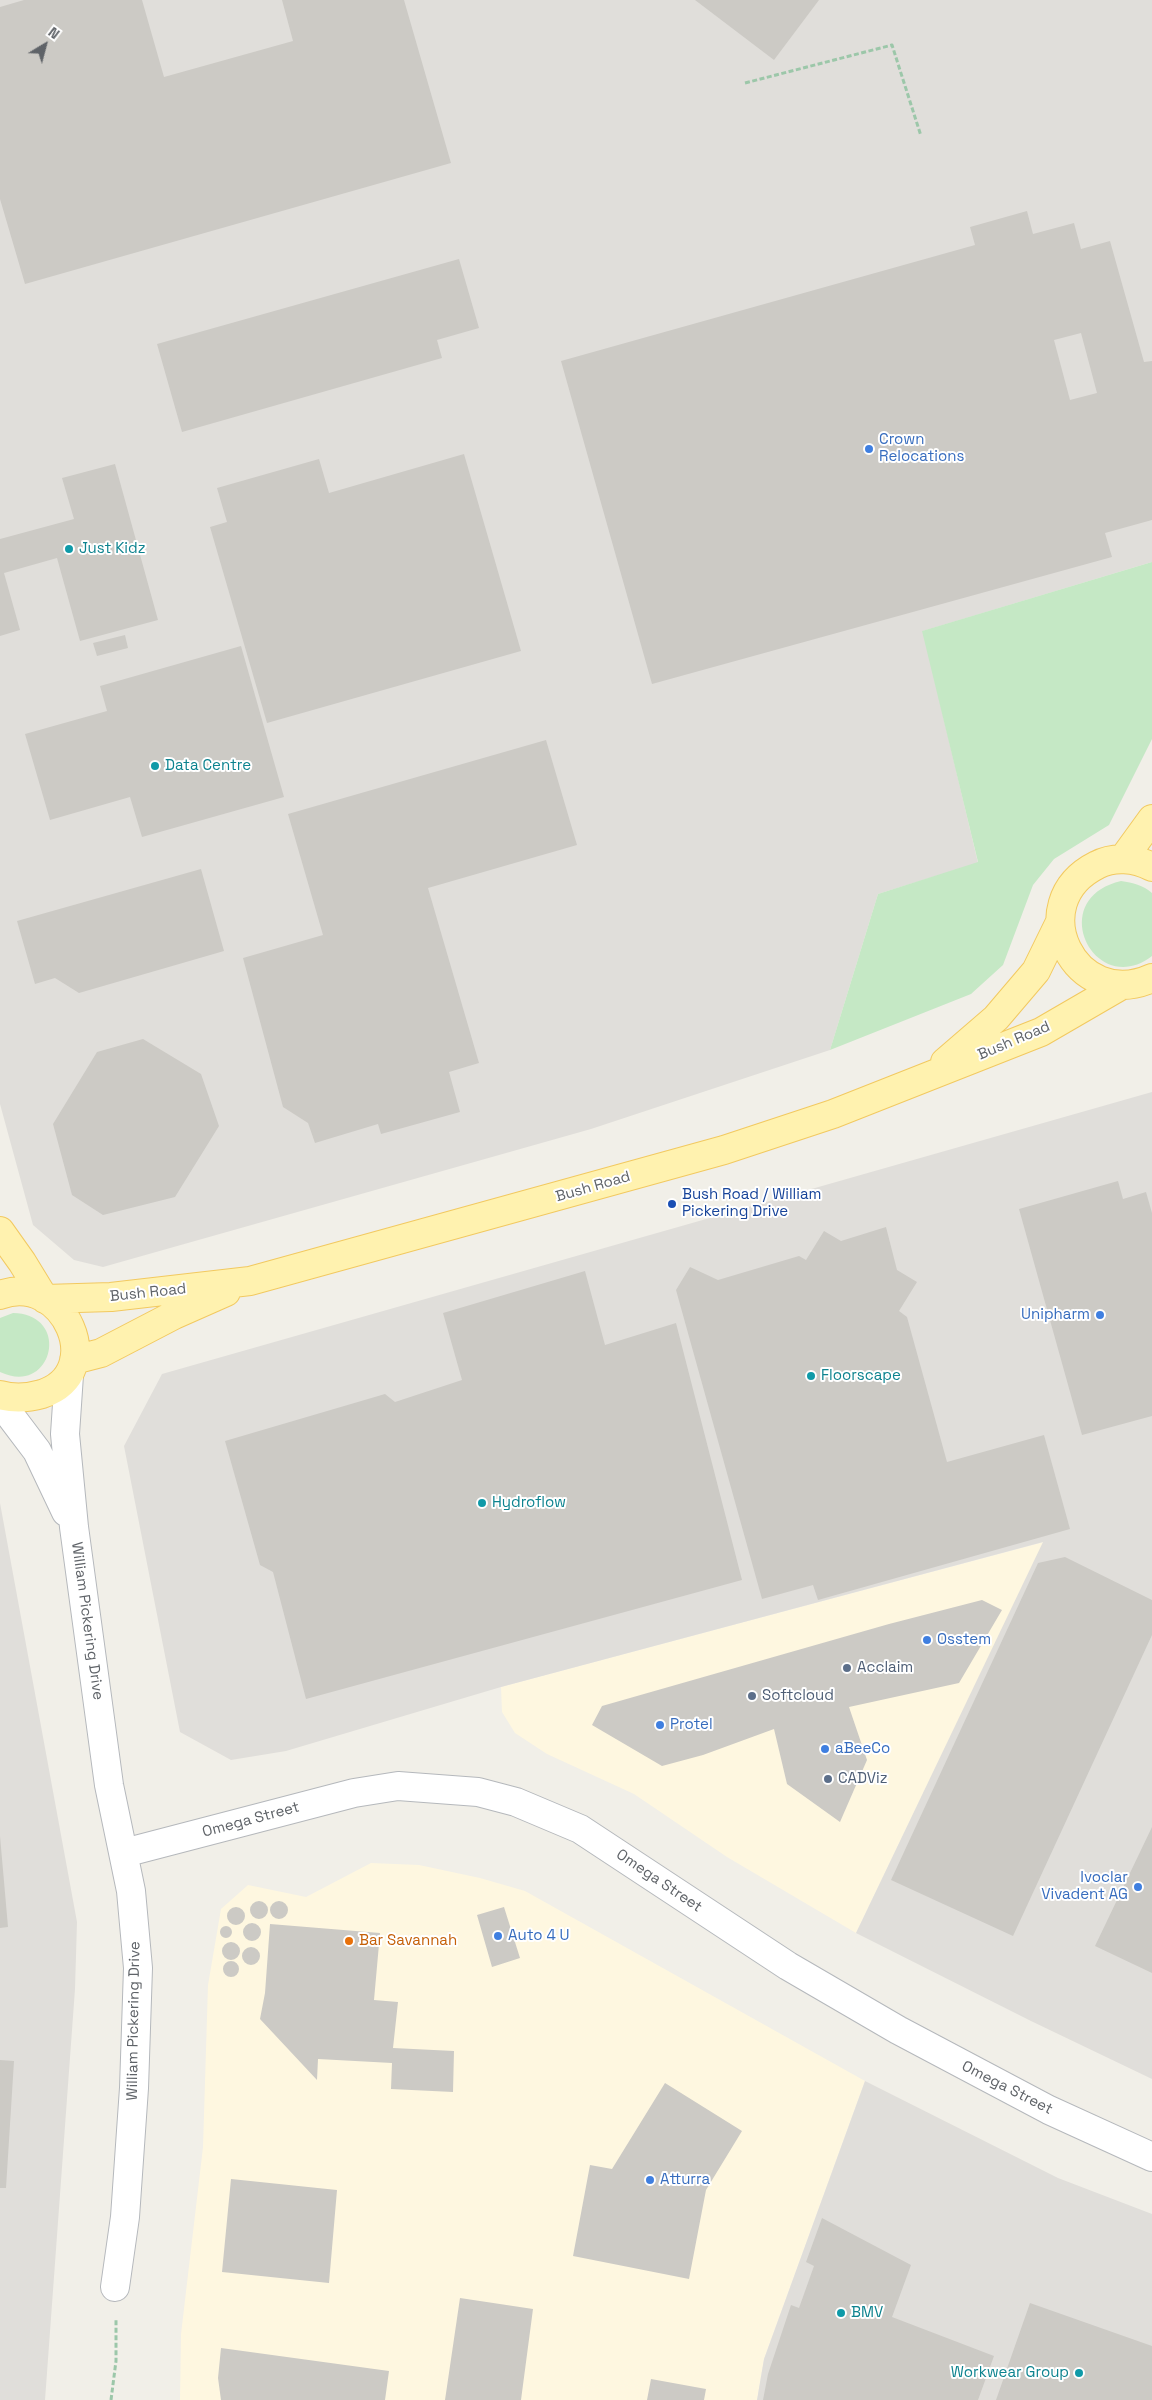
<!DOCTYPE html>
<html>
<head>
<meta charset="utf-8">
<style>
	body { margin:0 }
	#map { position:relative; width:1152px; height:2400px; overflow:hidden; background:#f1efe8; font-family:"Space Grotesk",sans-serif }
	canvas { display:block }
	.north { position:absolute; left:20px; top:20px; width:50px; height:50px; -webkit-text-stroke:4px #fff; paint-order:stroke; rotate:37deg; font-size:14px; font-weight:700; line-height:20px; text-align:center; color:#5f6368 }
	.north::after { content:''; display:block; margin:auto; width:18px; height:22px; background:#5f6368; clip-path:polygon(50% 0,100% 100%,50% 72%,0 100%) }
</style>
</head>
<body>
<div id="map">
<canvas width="1152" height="2400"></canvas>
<div class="north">N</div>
</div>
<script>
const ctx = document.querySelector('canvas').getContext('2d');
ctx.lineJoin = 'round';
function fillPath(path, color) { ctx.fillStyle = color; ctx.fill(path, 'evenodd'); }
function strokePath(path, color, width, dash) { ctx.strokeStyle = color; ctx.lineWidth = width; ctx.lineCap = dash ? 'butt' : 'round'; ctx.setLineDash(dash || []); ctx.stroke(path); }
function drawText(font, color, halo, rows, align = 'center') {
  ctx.font = font + ' "Space Grotesk",sans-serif'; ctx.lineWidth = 4; ctx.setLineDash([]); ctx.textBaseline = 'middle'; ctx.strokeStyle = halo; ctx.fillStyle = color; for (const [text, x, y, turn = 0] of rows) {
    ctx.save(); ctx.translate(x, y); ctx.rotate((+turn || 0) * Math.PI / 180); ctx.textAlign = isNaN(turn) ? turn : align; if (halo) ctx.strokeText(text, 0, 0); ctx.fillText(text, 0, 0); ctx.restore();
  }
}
fillPath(new Path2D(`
	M1044,1542L856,1933L727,1857L634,1794L547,1754L515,1733L502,1712L501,1687Z
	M371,1863L419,1865L480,1878L525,1891L865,2081L764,2359L757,2400H180L181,2334L203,2147L208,1985L221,1909L248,1885L306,1897Z`), '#fef7e0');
fillPath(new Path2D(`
	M0,0H1152V562L923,631L978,863L878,894L830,1050L591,1129L103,1267L74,1260L33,1225L0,1104Z
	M1152,1092V2079L1031,2021L856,1933L1043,1542L501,1687L286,1751L231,1760L180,1732L124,1446L162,1374Z
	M0,1503L77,1922L75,1989L45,2400H0Z
	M865,2081L1058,2178L1152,2214V2400H757L764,2359Z`), '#e0deda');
fillPath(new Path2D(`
	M1152,562V739L1109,825L1054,859L1033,885L1003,965L971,994L830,1050L878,894L978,862L922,631Z
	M1121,881C1133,883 1143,885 1152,893V956C1095,1000 1044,899 1121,881Z
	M13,1313C72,1314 53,1397 0,1372V1318Z`), '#c5e8c5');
fillPath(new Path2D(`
	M24,0H142L164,77L293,41L282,0H404L451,163L25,284L0,199V7Z
	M695,0H819L774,60Z
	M1027,211L1033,234L1074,223L1081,249L1110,241L1144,362L1152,361V520L1105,533L1112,557L652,684L561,361L975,245L970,227ZM1081,333L1097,393L1070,400L1054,340Z
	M459,259L479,328L437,340L442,358L182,432L157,344Z
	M464,454L521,651L267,723L210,527L227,522L217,488L319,459L329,493Z
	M115,464L158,620L80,641L57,558L4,573L20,630L0,636V539L74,519L62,478Z
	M125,635L128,648L97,656L93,643Z
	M241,646L284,797L142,837L130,797L50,820L25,734L107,711L100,686Z
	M546,740L577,845L428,888L479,1063L449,1072L460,1112L381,1134L378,1124L315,1143L308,1123L283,1107L243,958L323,935L288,814Z
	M201,869L224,951L79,993L55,978L35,984L17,921Z
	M143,1039L201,1074L219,1126L175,1197L103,1215L72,1195L53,1124L97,1052Z
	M1118,1181L1123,1199L1146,1192L1152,1213V1416L1082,1435L1019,1209Z
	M886,1227L897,1270L917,1282L899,1311L907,1317L947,1462L1044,1435L1070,1529L818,1600L813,1585L762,1599L676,1290L690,1267L718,1280L799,1256L806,1260L824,1231L841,1241Z
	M585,1271L605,1345L676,1323L742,1580L306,1699L273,1572L260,1565L225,1441L385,1394L395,1402L462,1380L443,1313Z
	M1065,1557L1152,1600V1635L1013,1936L891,1880L1038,1563Z
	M982,1600L1002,1610L959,1683L849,1707L867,1760L840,1822L787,1784L774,1729L703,1755L662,1766L592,1725L602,1706L889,1624Z
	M1152,1827V1973L1095,1946Z
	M0,1836L8,1927L0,1928Z
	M270 1910a9 9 0 1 1 18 0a9 9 0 1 1-18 0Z
	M250 1910a9 9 0 1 1 18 0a9 9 0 1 1-18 0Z
	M504,1907L520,1958L492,1967L477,1915Z
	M227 1916a9 9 0 1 1 18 0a9 9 0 1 1-18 0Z
	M243 1932a9 9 0 1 1 18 0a9 9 0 1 1-18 0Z
	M270,1924L380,1933L374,2000L398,2002L393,2048L454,2051L453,2092L391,2089L392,2063L318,2059L317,2080L260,2019L265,1993Z
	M220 1932a6 6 0 1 1 12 0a6 6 0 1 1-12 0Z
	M222 1951a9 9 0 1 1 18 0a9 9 0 1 1-18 0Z
	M242 1956a9 9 0 1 1 18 0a9 9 0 1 1-18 0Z
	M223 1969a8 8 0 1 1 16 0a8 8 0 1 1-16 0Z
	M0,2060L14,2061L6,2188H0Z
	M665,2083L742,2131L706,2190L689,2279L573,2256L590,2165L612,2169Z
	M231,2179L337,2190L329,2283L222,2272Z
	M822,2218L911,2265L892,2317L994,2356L978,2400H763L768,2374L791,2305L799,2308L814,2266L806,2262Z
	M460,2298L533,2309L521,2400H445Z
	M1030,2303L1152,2346V2400H996Z
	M221,2348L389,2371L385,2400H221L218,2378Z
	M651,2379L706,2389L704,2400H647Z`), '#cccac5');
const minor = new Path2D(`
	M69,1375L65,1434L74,1527L109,1785L131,1891L138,1968L134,2088L125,2217L115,2287
	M0,1402L37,1451L66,1512
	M124,1853L354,1793L398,1786L478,1792L516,1802L580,1829L788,1966L898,2030L1049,2110L1152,2157`);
const major = new Path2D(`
	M1123,859L1152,819
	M1152,867C1135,858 1114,856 1097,865C1021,903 1075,1013 1152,978
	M945,1062L996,1018L1036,971L1060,922
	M0,1231L22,1262L44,1298
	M0,1295C64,1271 109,1372 42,1394C28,1398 14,1399 0,1395
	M45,1299L111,1297L250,1281L724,1150L833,1114L1041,1032L1122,985
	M74,1360L101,1353L174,1315L226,1292`);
strokePath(minor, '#b5b8bc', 30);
strokePath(major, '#f2c960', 30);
strokePath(new Path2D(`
	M745,83L892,45L921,136
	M111,2400L116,2361V2320`), '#9cc7a9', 3, [5, 2.5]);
strokePath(minor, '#fff', 28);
strokePath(major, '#fff2af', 28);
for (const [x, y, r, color] of [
	[869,449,5,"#3f7fe0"],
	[69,549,5,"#0f9aa8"],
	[155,766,5,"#0f9aa8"],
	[672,1204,5,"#1a4fb4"],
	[1100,1315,5,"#3f7fe0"],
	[811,1376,5,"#0f9aa8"],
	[482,1503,5,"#0f9aa8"],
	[927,1640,5,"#3f7fe0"],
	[847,1668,5,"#5c6f8a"],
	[752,1696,5,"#5c6f8a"],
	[660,1725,5,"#3f7fe0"],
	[825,1749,5,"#3f7fe0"],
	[828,1779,5,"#5c6f8a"],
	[1138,1887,5,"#3f7fe0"],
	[498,1936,5,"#3f7fe0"],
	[349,1941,5,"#e8710a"],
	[650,2180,5,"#3f7fe0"],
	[841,2313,5,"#0f9aa8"],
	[1079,2373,5,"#0f9aa8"]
]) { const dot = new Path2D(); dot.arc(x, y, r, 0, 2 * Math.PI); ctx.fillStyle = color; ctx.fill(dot); strokePath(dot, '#fff', 2); }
drawText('15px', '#366cbe', '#fff', [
	["Crown",879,440],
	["Relocations",879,457],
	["Unipharm",1090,1315,"right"],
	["Osstem",937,1640],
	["Protel",670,1725],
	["aBeeCo",835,1749],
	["Ivoclar",1128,1878,"right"],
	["Vivadent AG",1128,1895,"right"],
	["Auto 4 U",508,1936],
	["Atturra",660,2180]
], 'left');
drawText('15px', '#0d838f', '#fff', [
	["Just Kidz",79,549],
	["Data Centre",165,766],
	["Floorscape",821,1376],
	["Hydroflow",492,1503],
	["BMV",851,2313],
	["Workwear Group",1069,2373,"right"]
], 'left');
drawText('15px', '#5f6368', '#fff', [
	["Bush Road",1014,1041,-23],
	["Bush Road",593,1187,-16],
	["Bush Road",148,1293,-6],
	["William Pickering Drive",87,1621,82],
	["Omega Street",251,1820,-15],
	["Omega Street",659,1881,34],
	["William Pickering Drive",134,2021,-89],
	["Omega Street",1007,2088,27]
]);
drawText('15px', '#164399', '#fff', [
	["Bush Road / William",682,1195],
	["Pickering Drive",682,1212]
], 'left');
drawText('15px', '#4e5e75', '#fff', [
	["Acclaim",857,1668],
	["Softcloud",762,1696],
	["CADViz",838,1779]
], 'left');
drawText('15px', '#c56008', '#fff', [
	["Bar Savannah",359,1941]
], 'left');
</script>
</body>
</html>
